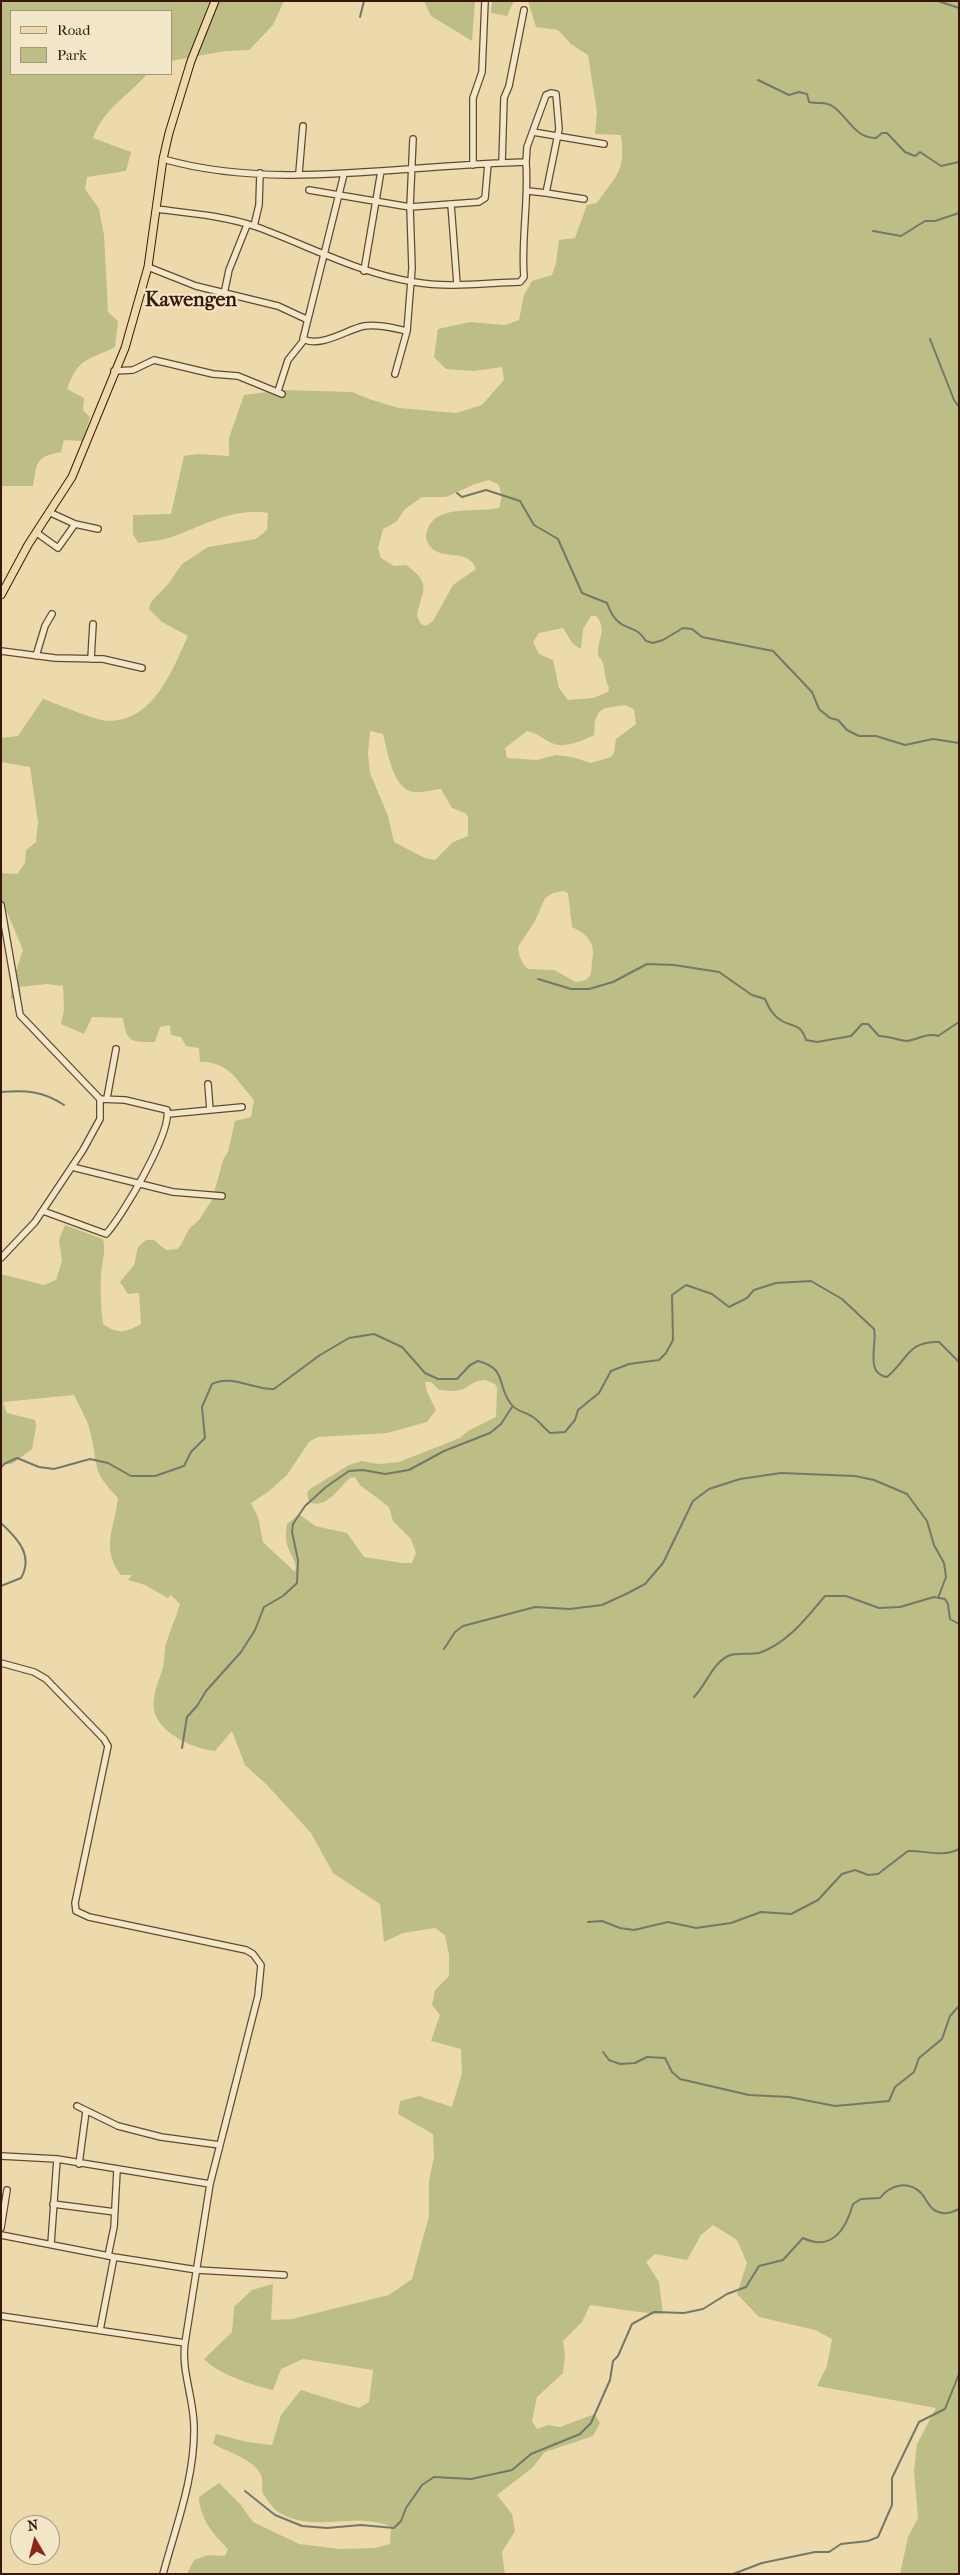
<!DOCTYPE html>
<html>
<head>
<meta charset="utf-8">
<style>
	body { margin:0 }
	#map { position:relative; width:960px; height:2575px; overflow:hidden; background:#ecdaac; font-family:"IM FELL French Canon",serif }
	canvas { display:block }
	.frame { position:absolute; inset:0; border:2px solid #391807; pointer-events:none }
	.legend { position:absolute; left:10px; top:10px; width:162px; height:65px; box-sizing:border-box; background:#f3e7c9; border:1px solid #a9947b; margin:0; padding:6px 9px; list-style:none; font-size:15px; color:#391807 }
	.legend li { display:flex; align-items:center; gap:10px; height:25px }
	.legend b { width:25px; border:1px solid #a9947b }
	.north { position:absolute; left:10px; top:2515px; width:50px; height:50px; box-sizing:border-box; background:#f3e7c9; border:1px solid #a9947b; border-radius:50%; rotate:352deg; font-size:14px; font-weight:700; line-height:20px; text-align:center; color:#391807 }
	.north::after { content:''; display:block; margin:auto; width:18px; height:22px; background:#8f2418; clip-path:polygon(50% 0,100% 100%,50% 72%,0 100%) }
</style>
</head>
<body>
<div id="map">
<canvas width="960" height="2575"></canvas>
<div class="frame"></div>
<ul class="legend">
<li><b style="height:6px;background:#ecdaac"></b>Road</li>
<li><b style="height:14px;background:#bcbe86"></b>Park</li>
</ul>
<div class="north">N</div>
</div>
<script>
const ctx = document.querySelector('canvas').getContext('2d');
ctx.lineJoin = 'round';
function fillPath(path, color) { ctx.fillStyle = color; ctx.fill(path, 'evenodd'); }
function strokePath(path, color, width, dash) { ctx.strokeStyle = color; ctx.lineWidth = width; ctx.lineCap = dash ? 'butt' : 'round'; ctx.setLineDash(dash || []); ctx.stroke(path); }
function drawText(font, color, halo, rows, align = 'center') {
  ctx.font = font + ' "IM FELL French Canon",serif'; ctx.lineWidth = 4.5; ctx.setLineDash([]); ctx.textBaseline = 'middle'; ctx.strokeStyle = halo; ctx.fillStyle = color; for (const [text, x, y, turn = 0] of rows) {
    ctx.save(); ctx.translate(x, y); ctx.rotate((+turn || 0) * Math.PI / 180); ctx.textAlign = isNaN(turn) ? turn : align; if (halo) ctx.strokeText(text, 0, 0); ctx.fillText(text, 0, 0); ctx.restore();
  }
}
fillPath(new Path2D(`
	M1,1H284L273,25L249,50L225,51L171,61V11H11V74H147C127,98 105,106 93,138L131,152L126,171L87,177L85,189L99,209L104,235L108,312L118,321L115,347C88,361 79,356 67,389L84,398L83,410L90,417L83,441L64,440L61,452C35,457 37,462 33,486H1Z
	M424,1H475L472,41L431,16Z
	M492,1H514L507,16L491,13Z
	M528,1H959V2574H900L908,2537L918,2518L914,2471L917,2444L936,2408L817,2386L827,2366L832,2339L815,2330L759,2317L737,2294L747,2263L737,2240L713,2225L701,2235L687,2260L655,2254L646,2262L659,2282L663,2314C638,2313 615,2308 590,2305L582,2322L563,2341L565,2355L563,2373L537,2397L532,2421L537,2429L548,2425L560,2427L595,2414L600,2423L593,2436L545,2452L532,2468L497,2495L512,2514L515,2531L502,2552L505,2574H187L194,2560L208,2555L225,2556L228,2549C213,2534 200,2519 199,2497L219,2483L240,2504L253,2522L299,2544L340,2549L374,2548L390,2544L391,2527C356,2511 312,2534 278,2512C273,2508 263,2496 262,2490C262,2486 263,2479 261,2475C255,2460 226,2451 213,2444L216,2434L247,2442L272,2445L281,2415L301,2390L359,2408L369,2402L373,2370L303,2359L281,2369L273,2390C254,2386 216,2373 204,2359L232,2332L234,2307L252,2290L273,2284L271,2320L292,2319L389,2295L412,2279L429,2216V2180L434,2157L433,2134L398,2114L400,2101L419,2096L452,2107L462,2073L461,2049L431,2041L440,2015L432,2005L435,1990L449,1976V1955L445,1935L435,1928L403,1933L384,1942L380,1904L333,1873L311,1833L267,1785L245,1765L232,1731L215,1751C195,1749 165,1736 156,1716C149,1700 159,1682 163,1667C165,1660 164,1651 166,1644C170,1630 176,1618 180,1604L171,1595L168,1598L145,1585L128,1580L132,1575H121C100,1548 115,1527 118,1498C90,1469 99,1466 90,1431C87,1419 79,1406 74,1395L3,1402L7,1413L35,1420L36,1427L32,1449L12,1464H1V1274L44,1285L56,1280L62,1261L59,1240L65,1225L103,1239C106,1252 102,1263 101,1275C100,1292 101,1307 103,1324C118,1334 125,1333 141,1324L139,1293L128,1294L120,1282L134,1265L138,1247L146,1240H154L166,1250L177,1249L181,1245L189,1229L199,1220L212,1200L223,1160L228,1152L235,1121L251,1117L254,1100C237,1081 229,1061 200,1062L199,1048L186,1046L181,1037L171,1035L170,1025L160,1027L155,1042C130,1042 127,1043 123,1018L92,1017L84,1034L61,1024L64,1010L63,986L47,984L20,987L21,1000L11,999V986L23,950L7,912H1V873L17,874L25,863L26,850L36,842L38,822L30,767L1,762V738L18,736L43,699C58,704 96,721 109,721C155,720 172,670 188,636L162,622L149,609L151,602L169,583L182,564L208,547L256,539L267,530L268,513C234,507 203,526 172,537C162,541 149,541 138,543L133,534V515L171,514L184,456L197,454L229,456V438L244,395L283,390L352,392L372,400L399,408L456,413L482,405L504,380L502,367L474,371L446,369L434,357L438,329L470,322L505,325L519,320L524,295L532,281L552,275L556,263L559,240L575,238L587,205L597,203C616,175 626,172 621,135L595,134L597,112L588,55L571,44L558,30L536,27ZM489,480L498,484C502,492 502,500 499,508C477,513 438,504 428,528C426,533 425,537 428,543C437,563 468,546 476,569L453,585L433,621L426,626L421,624L417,616C422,588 433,585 406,565L394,566L381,558L378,549L383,529L396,522L405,509L422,497H446L475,484ZM591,616H596C608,629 597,641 598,654C599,659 600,657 602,661C606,670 603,676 609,688L608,692L593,698L568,700L559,688L553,660L539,654L533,642L539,633L563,628L573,644L581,649L583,629ZM625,705L634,709L636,724L616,739L614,753L611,757L591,763L572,757L556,755L537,760L507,758L505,748L527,731C537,733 543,739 552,743C564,749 582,741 594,735L595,721L599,712L605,708ZM370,731L383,734C388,751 392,788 413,792C422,793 432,790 441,789L452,808L465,813L468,817V836L453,842L435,860L425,858L394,842L388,816L370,773L368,753ZM563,891L568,893L572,927C588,935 596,943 592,961C591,969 593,974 586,980L576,982L554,970L528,969C521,963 519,955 518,947L535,921L545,898L553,893ZM485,1380L495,1384L497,1388L496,1417L468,1431L460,1438L399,1462L379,1464L362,1461L349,1465L310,1489L307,1493L309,1502C327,1510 339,1487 350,1478L355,1477L360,1485L389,1507L393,1521L411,1539L416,1553L412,1563H402L364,1557L347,1533L315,1526L299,1514L287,1524C286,1531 285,1538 287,1545C290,1555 298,1562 295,1572L263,1542L258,1517L251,1503L268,1492L287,1475L309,1442L318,1437L387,1433L427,1422L436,1410L427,1392L425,1382H431L439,1390C447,1391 458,1392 465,1388C473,1384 475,1380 485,1380Z`), '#bcbe86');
strokePath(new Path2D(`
	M938,1L959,8
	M360,17L364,1
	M758,80L789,95L799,92L807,94L809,102C818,105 826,100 835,108C849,119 855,138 876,138L882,133H887L905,152L915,156L920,152L941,166L959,162
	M873,231L901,236L925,221H935L959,213
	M930,339L954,400L959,407
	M457,493L462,497L486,490L520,501L534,525L558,539L582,593L607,603C619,636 633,620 646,641L653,643L663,640L683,628L692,629L702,637L773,651L812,692L819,709L830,718L838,720L847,730L859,736H876L905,745L933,739L959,743
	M538,979L571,989H589L613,982L647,964L674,965L719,972L752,995L765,999C769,1008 773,1016 782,1021C795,1028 800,1023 806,1040L817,1042L851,1036L862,1024H868L879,1036C889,1036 900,1041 907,1041C917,1040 928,1032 938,1036L959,1022
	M1,1092C26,1090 43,1091 64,1105
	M1,1468L4,1464L17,1458L39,1467L54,1469L90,1459L108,1463L131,1476H155L184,1466L191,1452L205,1438L202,1407L212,1384C232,1374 253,1390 274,1389L320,1355L349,1338L374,1334L402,1347L425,1373L438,1379H457L470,1365L478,1361C508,1369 496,1385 511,1404C518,1413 525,1411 533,1417C540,1422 544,1428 550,1433L565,1432L575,1420L578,1410L599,1393L611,1371L629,1364L659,1360L666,1353L673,1340L672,1295L686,1285L712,1294L729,1307L747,1298L754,1290L776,1283L811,1281L842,1299L874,1329C878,1342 864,1374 887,1377C908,1360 907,1341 939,1342L959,1362
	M1,1523C17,1538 34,1555 21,1578L1,1586
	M444,1649L455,1632L463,1626L535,1607L570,1609L602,1605L628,1593L645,1584L663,1563L693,1501L709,1489L740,1479L781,1473L855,1476L874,1480L907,1494L927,1521L934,1545L944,1563L946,1577L938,1598
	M694,1697C706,1685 712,1664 728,1656C736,1652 749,1655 759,1653C787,1644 807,1617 825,1596H846L879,1608L900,1607L934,1597L945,1599L948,1604L950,1619L959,1624
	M182,1748L187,1717L197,1706L206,1691L241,1652L255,1630L264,1607L283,1596L297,1583L298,1560L292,1532L293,1524L305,1506L326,1487L349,1471L363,1470L385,1474L409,1470L444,1451L490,1433L501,1424L512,1407
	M588,1922L602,1921L620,1928L634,1930L668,1922L696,1928L731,1923L761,1912L791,1914L818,1900L842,1874L855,1870L868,1875L878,1874L908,1851C925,1850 942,1858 959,1849
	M603,2052L609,2060L620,2064L635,2063L647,2057L665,2058L672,2072L680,2079L749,2095L789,2097L835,2106L889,2101L895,2087L914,2072L919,2058L942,2039L950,2016L959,2006
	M245,2491L275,2515L302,2526L327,2528L361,2525L394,2528L401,2521L406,2508L422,2485L434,2477L471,2479L512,2470L531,2454L580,2434L591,2423L610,2380L613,2361L618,2356L632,2324L654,2312L684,2313L703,2309L727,2294L746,2287L759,2266L783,2260L803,2238C832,2252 846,2229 853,2204L861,2199L880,2198C890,2185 908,2180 921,2193C926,2198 929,2208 936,2211C944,2215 951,2213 959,2209
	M733,2574L762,2563L815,2552H829L841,2544L868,2541L878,2537L892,2505V2478L919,2422L945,2409L959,2374`), '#737969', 2);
const minor = new Path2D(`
	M533,132L604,144
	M163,159C271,190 391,167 502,163L504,98L509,86L524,10
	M502,163L526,162L527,147L546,95L551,93L556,94L559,129L546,193L584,199
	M473,165V98L482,72L485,1
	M299,173L303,126
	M344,174L303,339C321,348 346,330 364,326C378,324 393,328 407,331
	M309,190L410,207L479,202L485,198L488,164
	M528,191L546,193
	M451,204L457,284
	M156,209C189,213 225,216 257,227C309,246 358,273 414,282C448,288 486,283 520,282L524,277C521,238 529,201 526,162
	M254,226L259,205L260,173
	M148,267L196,286L278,306L306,319
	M364,271L381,171
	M224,294L229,270L247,225
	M114,371L133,370L154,360L213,374L238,376L282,394
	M395,374L407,331L412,268L410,207L413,139
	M278,391L288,360L304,340
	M75,524L98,529
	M37,533L58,548L75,524L51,513
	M1,651L55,658L103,659L142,668
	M36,656L45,626L52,614
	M91,659L93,624
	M1,905L20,1015L100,1099V1119L83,1150L35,1222L1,1258
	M208,1084L210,1110
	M107,1098L116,1049
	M168,1114L242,1107
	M72,1167L173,1192L222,1196
	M43,1211L106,1234C122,1217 172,1132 167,1110L125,1100L100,1099
	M1,1663L34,1672L46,1679L104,1739L108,1746L75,1903L76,1911L89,1917L246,1950L253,1954L261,1965L258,1996L210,2184L185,2343C181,2371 194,2399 194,2427C195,2477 176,2526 163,2574
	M77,2106L118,2126L161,2137L220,2145
	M1,2156L57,2159L210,2184
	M79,2164L86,2111
	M53,2204L115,2212
	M1,2228L7,2190
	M1,2235L114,2257L197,2270L284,2275
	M51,2244L57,2159
	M108,2256L114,2227L117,2170
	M1,2316L185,2343
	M100,2330L114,2257`);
const major = new Path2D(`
	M1,595L28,545L72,477L125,348L148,267L163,159L169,133L191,61L215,1`);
strokePath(minor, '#664830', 8);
strokePath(major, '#391807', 9);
strokePath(minor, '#f3e7c9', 5.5);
strokePath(major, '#ecdaac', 7);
drawText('bold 20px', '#391807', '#f3e7c9', [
	["Kawengen",191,301]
]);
</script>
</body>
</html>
